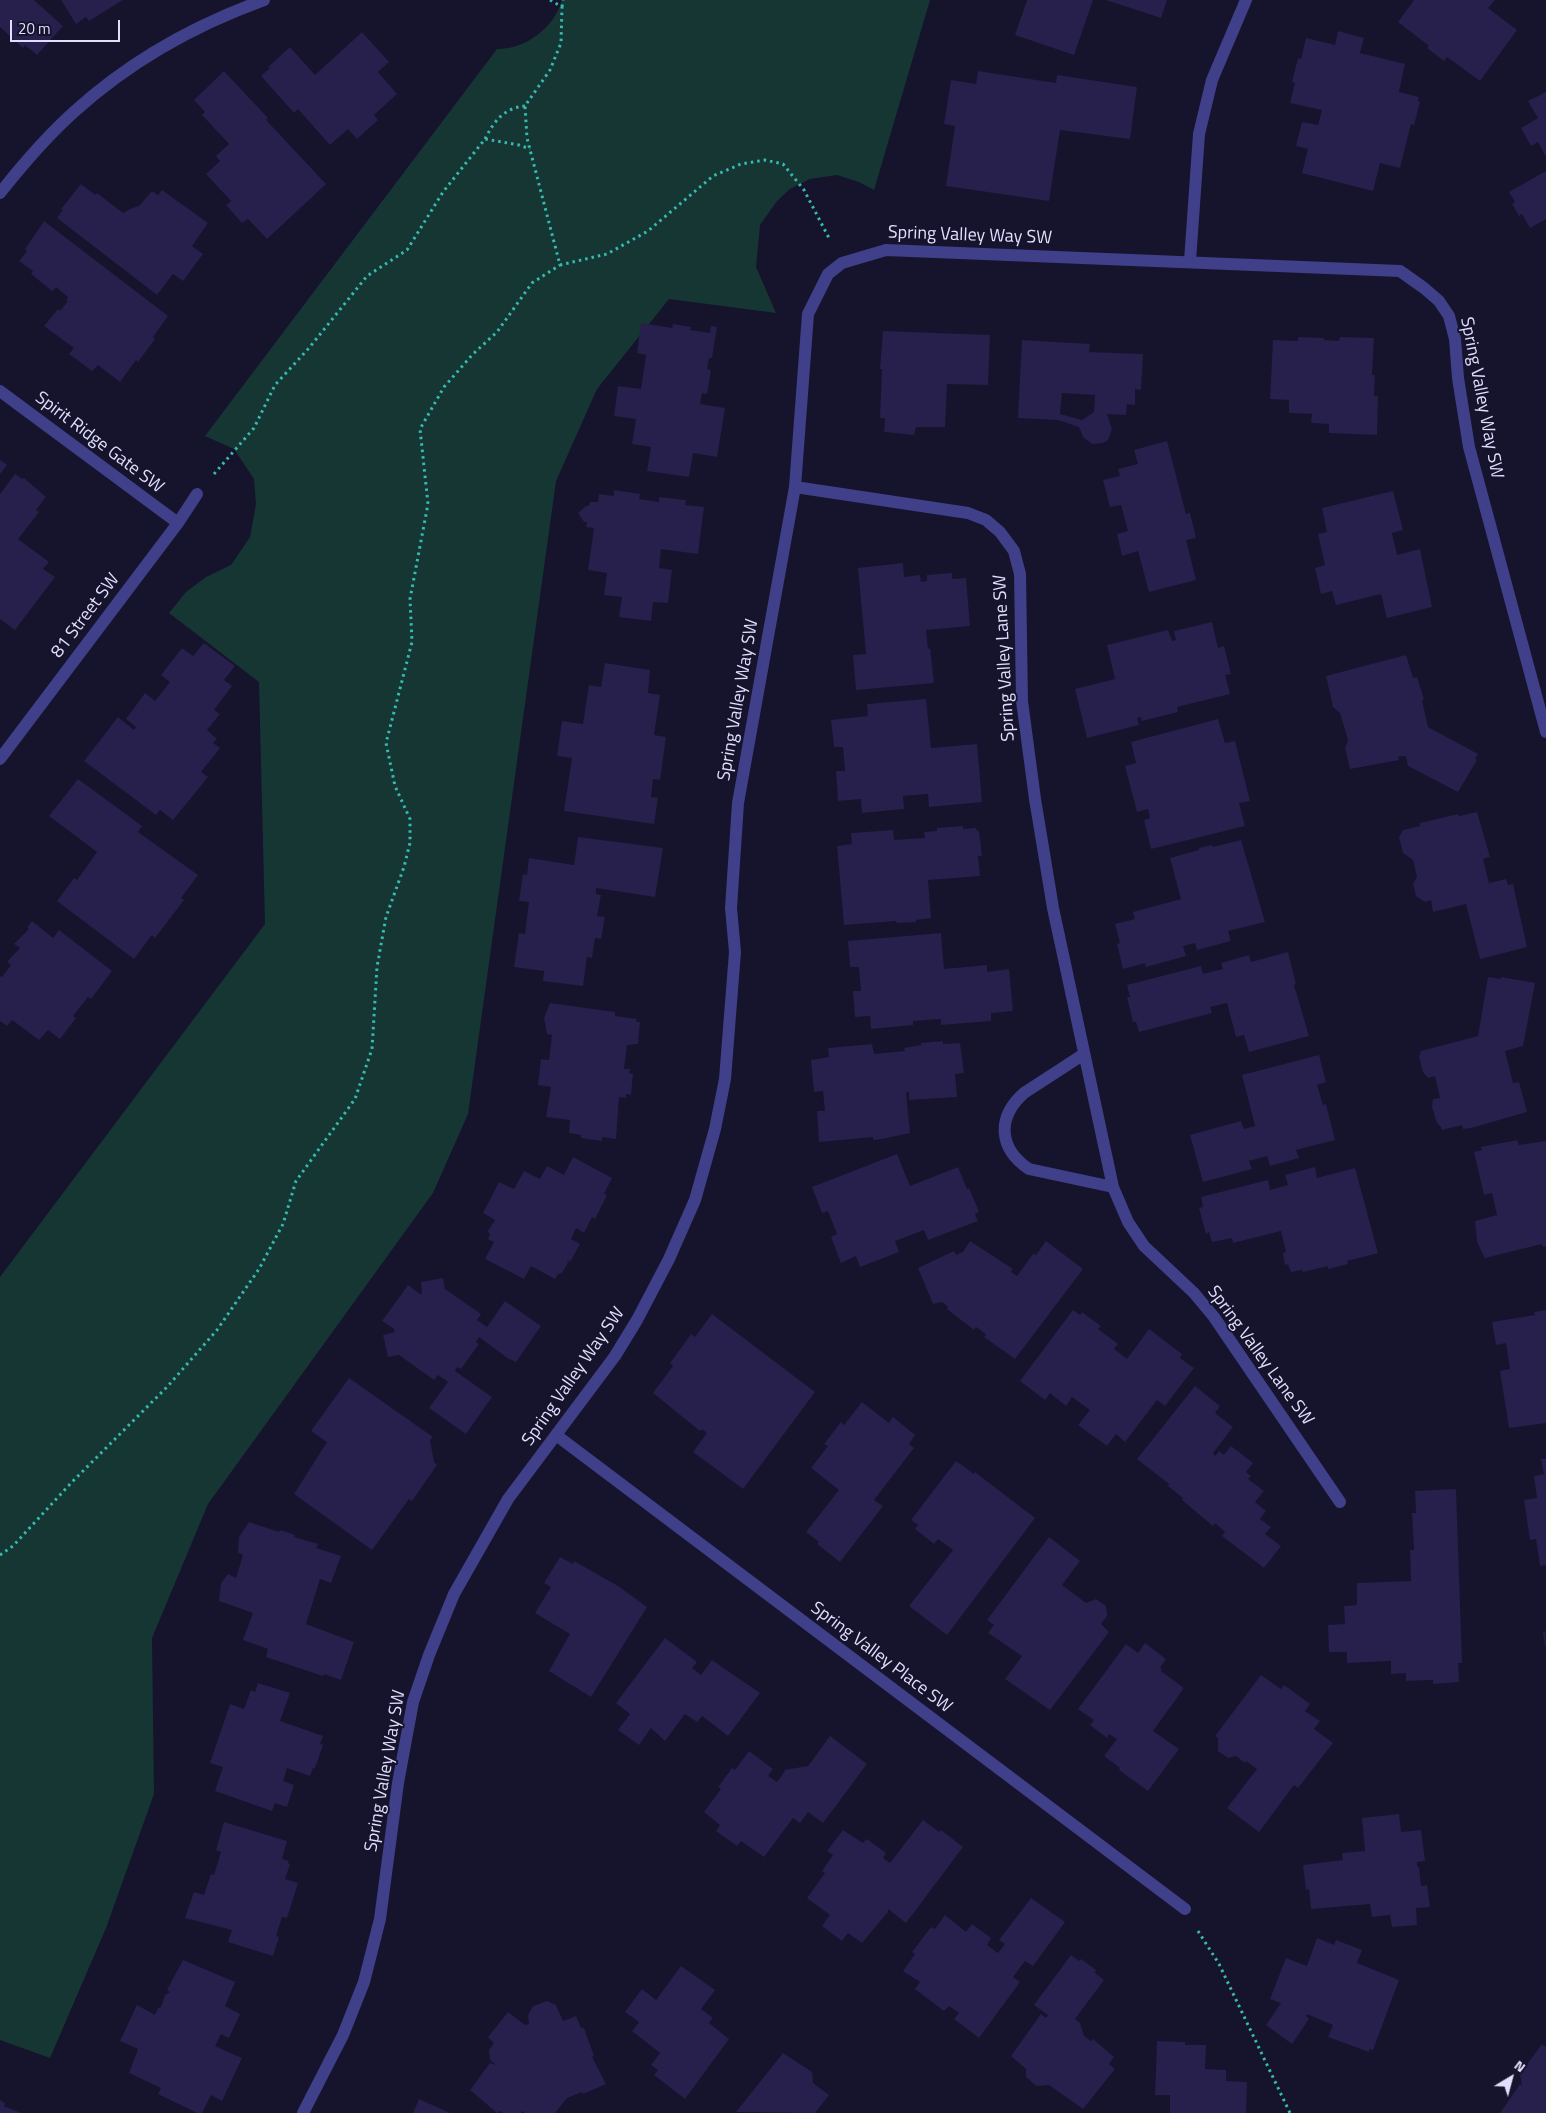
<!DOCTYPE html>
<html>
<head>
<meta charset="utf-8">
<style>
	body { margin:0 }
	#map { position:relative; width:1546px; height:2113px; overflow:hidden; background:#16132c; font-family:"Titillium Web",sans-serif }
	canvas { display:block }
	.north { position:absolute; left:1486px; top:2053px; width:50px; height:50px; -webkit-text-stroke:4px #16132c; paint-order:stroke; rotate:37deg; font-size:14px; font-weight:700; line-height:20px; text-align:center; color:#e1defe }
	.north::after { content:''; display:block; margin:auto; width:18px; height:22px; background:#e1defe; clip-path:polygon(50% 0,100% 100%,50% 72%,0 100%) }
	.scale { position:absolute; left:10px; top:20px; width:110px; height:22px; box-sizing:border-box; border:2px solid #e1defe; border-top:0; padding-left:6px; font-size:15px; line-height:18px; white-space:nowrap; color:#e1defe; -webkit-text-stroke:4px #16132c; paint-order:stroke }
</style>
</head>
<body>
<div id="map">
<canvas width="1546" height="2113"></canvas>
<div class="north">N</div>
<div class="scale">20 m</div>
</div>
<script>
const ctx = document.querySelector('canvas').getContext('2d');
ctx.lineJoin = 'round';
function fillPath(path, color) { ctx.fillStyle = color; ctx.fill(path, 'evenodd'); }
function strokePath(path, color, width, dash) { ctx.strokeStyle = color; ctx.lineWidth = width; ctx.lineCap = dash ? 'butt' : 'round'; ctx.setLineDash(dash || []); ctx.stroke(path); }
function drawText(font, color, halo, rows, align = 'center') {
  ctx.font = font + ' "Titillium Web",sans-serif'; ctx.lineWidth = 4; ctx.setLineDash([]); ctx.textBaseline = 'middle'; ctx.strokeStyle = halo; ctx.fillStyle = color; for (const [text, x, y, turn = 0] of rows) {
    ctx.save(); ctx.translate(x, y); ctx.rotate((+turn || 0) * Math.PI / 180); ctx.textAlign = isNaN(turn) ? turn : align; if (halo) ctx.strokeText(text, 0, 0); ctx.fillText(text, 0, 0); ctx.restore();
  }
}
fillPath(new Path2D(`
	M562,0H930L874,190L859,182L837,175L810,179L790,189L777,201L760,225L756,267L776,313L669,299L597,389L556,481L468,1114L433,1193L208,1504L152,1638L154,1794L106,1928L50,2058L0,2040V1277L265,924L259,682L169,613L186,592L206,577L231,565L250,537L256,504L254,479L234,449L205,436L497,49C526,49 554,28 562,0Z`), '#163634');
fillPath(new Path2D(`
	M0,0H34L63,26L37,55L25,45L23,48L0,27Z
	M61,0H123L89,21L86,17L76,24Z
	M1027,0H1093L1074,55L1015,35Z
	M1106,0H1167L1161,18Z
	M1414,0H1495L1488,8L1517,30L1480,81L1447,57L1444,61L1427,48L1429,46L1398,22Z
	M1338,31L1364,38L1360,53L1405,64L1399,92L1419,97L1418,101L1420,102L1414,125L1411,124L1400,168L1380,163L1373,191L1302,173L1308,149L1296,146L1302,122L1318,125L1322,110L1290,103L1295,83L1292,82L1298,58L1301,59L1306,38L1335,45Z
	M362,32L389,62L378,72L397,94L374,115L378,120L357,139L348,129L330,145L298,109L294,113L261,76L270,68L268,67L290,47L315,75Z
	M224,71L268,118L266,120L326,184L267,239L248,219L242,223L226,205L231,201L206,174L220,161L216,156L229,144L202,115L205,112L194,100Z
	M978,71L1056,83L1057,75L1137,87L1130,139L1060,130L1049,201L946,186L955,126L944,124L951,80L976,84Z
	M1546,92V157L1538,142L1531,146L1521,128L1538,118L1528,101Z
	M1546,171V219L1530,228L1522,214L1519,216L1512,204L1515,202L1509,192Z
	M81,184L95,195L97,193L123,213L130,209L139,206L152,191L158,195L162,190L208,223L192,246L203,254L183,281L173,274L157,295L57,218L63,210L61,209Z
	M44,221L168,316L153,337L155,339L138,362L136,360L120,382L98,365L92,371L69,354L74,348L44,326L58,309L60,311L68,301L66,300L68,297L56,287L52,291L31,274L33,271L19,261L27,251L25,249Z
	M641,323L672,328L673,324L691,327L690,330L710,333L711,326L717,327L712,358H709L707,369L711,370L707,394L702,393L700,404L725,408L717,457L693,453L689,477L647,471L651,447L632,444L636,419L614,416L618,386L641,389L646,355L637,353Z
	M883,331L990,335L988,385L947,384L945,427H916L914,435L884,432L885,418H880L882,369H880Z
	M1298,337L1324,338V340L1339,341L1340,337L1374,338L1372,375H1375L1374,396H1378L1377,435L1329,433V424L1311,423L1312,414L1289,413V400L1270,399L1273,340L1298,341Z
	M1022,340L1090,344L1089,352L1143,354L1141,390L1135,389V405L1127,404L1126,415L1107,414L1112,429L1108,440L1103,443L1092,444L1083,437L1079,427L1058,420L1018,418ZM1062,393L1095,395L1094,412L1082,420L1060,414Z
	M1167,441L1186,514L1190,513L1196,538L1186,540L1196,580L1149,592L1138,551L1122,556L1117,534L1128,531L1121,505L1110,507L1103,480L1120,476L1118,469L1138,464L1134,450Z
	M0,460L7,465L0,474Z
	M15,474L22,479L24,478L46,497L36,510L39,512L18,539L49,562L43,569L55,577L15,630L0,619V494Z
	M614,490L640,494L639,499L659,502V497L686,500L685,505L704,507L698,554L661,549L659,568L672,570L668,603L653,602L651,621L619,617L622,597L604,595L607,573L588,570L594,528L586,527L587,522H584L578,513L586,506H589L590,502H598L599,494L614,496Z
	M1393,491L1403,530L1392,533L1397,555L1420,549L1432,607L1387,618L1381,594L1336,605L1332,591L1321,594L1315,568L1325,565L1318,534L1327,532L1322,508Z
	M903,563L904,577L920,575L921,582L927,581V575L952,573V579L966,578L970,626L926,630L928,649L930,648L934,683L856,690L853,655L866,654L858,568Z
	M1212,622L1218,648L1224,646L1231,674L1225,675L1230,694L1177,707L1178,712L1142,721L1141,717L1137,718L1139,725L1087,738L1075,689L1115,679L1107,645L1168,630L1172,641L1176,640L1174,631Z
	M204,643L235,666L224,680L232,686L214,710L220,714L207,730L217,739L213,743L220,748L201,772L208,777L173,820L160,810L156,815L84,761L118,717L134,730L136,727L126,719L145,693L155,701L170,682L161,675L182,648L193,656Z
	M1406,655L1413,678L1417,677L1424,699L1422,700L1428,727L1478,754L1475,759L1477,760L1458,792L1408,766L1406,756L1398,757L1399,760L1350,769L1345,748L1348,740L1340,713L1333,707L1326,676Z
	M605,663L650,670L648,693L660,695L654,735L666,737L660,780L653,779L651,797L658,798L654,824L564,811L572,758L557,756L562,721L583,724L589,685L601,687Z
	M926,699L931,748L977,744L982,802L929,807L928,794L903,796L904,809L862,813L861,799L838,801L836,771H845L843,747H834L831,720L868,716L867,704Z
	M1218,719L1225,743L1235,741L1250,801L1239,803L1245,826L1151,849L1144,820L1150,818L1148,809L1137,812L1125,766L1136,763L1131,742Z
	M78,779L142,826L138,832L198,875L181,898L184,900L155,938L152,935L134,959L57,901L74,878L77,880L97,852L49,816Z
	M1477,812L1490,857L1483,859L1489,883L1506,879L1508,885L1513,884L1527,947L1480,959L1466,904L1433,912L1431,900L1425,902L1416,896L1413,884L1417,877L1413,860L1403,853L1399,837L1403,830L1420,826V823L1458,814L1459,816Z
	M963,826V829L976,828L977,831H979L982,856H978L980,876L928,880L931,918L916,920V922L897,923L896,921L844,925L837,846L852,844L851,833L893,830L894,840L925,838L924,832L937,831V828Z
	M578,837L663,848L655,897L596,888V894L601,895L597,916L605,917L601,939L595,938L592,958L587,957L583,986L543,981L544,971L514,967L519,933L525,934L529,902L519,901L523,874L527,875L529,858L574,865Z
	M1241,840L1265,922L1228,931L1231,941L1197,950L1195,943L1183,946L1186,956L1146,967L1145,963L1123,969L1117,944L1120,943L1115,924L1135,919L1133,912L1181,899L1170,858L1199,850V848L1212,845L1213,847Z
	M32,921L53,938L59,930L112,971L91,999L88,997L73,1016L76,1018L60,1039L48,1030L39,1040L12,1020L7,1026L0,1021V976L2,977L11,965L7,962L20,948L14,944L29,929L27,928Z
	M941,933L944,969L987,965V972L1009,969L1013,1011L991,1013V1021L941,1025V1019L913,1021V1025L871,1029L870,1016L855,1017L853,991H861L859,967H850L848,941Z
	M1288,952L1296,984L1294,985L1309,1036L1249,1052L1244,1035L1236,1037L1227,1003L1210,1007L1212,1013L1139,1032L1136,1022H1133L1127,997H1130L1127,985L1201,966L1203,974L1223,969L1221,963L1249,955L1251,962Z
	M1488,977L1501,979V977L1535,983L1523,1046L1505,1051L1513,1083L1519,1082L1527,1112L1471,1128L1463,1129L1462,1125L1442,1130L1441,1127L1437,1123L1432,1107L1433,1099L1440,1098L1435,1076L1428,1078L1423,1072L1419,1057L1421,1051L1478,1036Z
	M550,1003L615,1012V1016L637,1019L636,1022H640L638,1044L627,1045L624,1069H630L629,1073L633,1074L631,1095L626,1094V1098L619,1097L616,1139L602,1137V1141L581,1138V1135L569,1133L570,1120L546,1117L551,1087L538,1085L541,1059L549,1060L552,1035L547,1034L544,1018Z
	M943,1041V1044L960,1043L964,1073L955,1074L957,1097L909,1100V1092H906L910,1133L882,1139L873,1140V1137L819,1142L817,1111H825L823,1091L814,1092L811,1060L829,1057L828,1048L872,1044L874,1054L905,1051L904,1048L921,1045V1043Z
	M1319,1055L1326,1082L1317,1085L1323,1105L1326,1104L1335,1140L1296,1150L1299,1158L1270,1166L1267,1156L1249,1161L1252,1169L1203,1182L1190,1135L1241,1121L1244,1129L1255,1126L1242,1075Z
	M1517,1140L1519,1145L1546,1141V1246L1543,1247L1542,1244L1485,1258L1477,1242L1475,1221L1497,1215L1492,1193L1484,1195L1474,1152L1482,1150L1481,1147Z
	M897,1154L910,1186L958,1167L967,1189L969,1188L978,1209L979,1212L975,1214L978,1221L928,1240L924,1230L895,1241L899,1252L860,1267L856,1256L841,1263L831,1237L837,1234L828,1211L822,1213L812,1187Z
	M573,1157L612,1178L604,1194L607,1195L595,1219L592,1217L584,1233L576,1228L571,1239L580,1244L570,1262L567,1260L568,1263L562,1273L558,1274L555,1279L531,1266L524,1279L485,1259L494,1242L488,1239L490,1235L488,1231L495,1220L483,1213L499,1182L514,1189L524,1171L540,1179L547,1166L564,1175Z
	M1315,1167L1317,1178L1355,1168L1378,1253L1347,1261L1348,1264L1328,1269V1266L1303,1272L1302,1270L1291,1272L1288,1264L1285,1265L1283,1253L1286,1252L1281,1231L1233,1243L1232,1238L1212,1242L1209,1232L1206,1234L1199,1208L1203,1207L1201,1197L1268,1180L1270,1190L1288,1185L1285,1175Z
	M970,1241L1013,1269L1011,1272L1017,1276L1033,1254L1036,1255L1046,1241L1083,1269L1015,1359L984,1337L986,1334L976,1327L974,1330L947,1309L948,1307L942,1302L933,1304L918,1268L954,1251L956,1255L963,1252Z
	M443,1278L445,1289L481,1314L477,1320L487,1327L505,1301L541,1326L516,1362L510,1359V1360L479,1337L476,1342L479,1344L461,1369L457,1367L455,1371L492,1397L466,1434L429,1408L448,1382L438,1375L434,1380L399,1355L388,1357L383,1335L395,1332L394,1329L382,1321L408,1285L420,1294L422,1293L421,1282Z
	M1073,1310L1080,1315L1082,1312L1101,1326L1098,1329L1118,1344L1114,1349L1127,1359L1149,1329L1182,1354L1180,1358L1194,1368L1165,1406L1157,1400L1125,1442L1116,1434L1107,1446L1078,1425L1090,1410L1072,1397L1066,1406L1050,1393L1045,1400L1020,1381Z
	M1546,1310V1423L1509,1428L1500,1371L1510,1369L1506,1343L1496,1345L1492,1322L1535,1315L1534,1312Z
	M712,1314L815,1392L743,1489L693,1452L707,1433L702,1429L700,1431L653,1393L673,1366L670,1363L691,1334L695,1337Z
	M349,1378L433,1437L430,1440L434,1462L437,1465L412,1501L409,1499L372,1550L294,1494L327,1442L311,1431Z
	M1195,1386L1220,1406L1215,1413L1233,1427L1213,1453L1215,1456L1219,1451L1224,1455L1231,1446L1253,1463L1246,1472L1251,1476L1248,1479L1264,1491L1255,1502L1266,1511L1260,1519L1271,1527L1265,1534L1281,1546L1264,1568L1222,1536L1225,1532L1215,1523L1213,1526L1182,1500L1183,1498L1168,1486L1169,1484L1137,1459Z
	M862,1402L889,1423L893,1417L915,1435L909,1444L914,1448L874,1500L883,1506L840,1562L817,1544L819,1542L806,1532L839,1490L811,1468L828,1446L824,1444L841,1422L844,1425Z
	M1541,1459H1546V1565L1540,1566L1536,1539L1530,1540L1524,1500L1537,1498L1534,1476L1544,1474Z
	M956,1461L974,1474L975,1472L1035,1518L947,1635L909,1606L953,1550L938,1539L934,1544L915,1529L918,1525L911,1520Z
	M1456,1489L1462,1663H1458L1459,1682L1433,1684V1680L1406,1681V1673L1391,1674V1661L1347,1663V1652H1329L1328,1625L1345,1624L1344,1606L1357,1605V1583L1411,1581L1410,1550H1414L1412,1513H1416L1415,1491Z
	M249,1522L279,1532L280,1530L295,1535L294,1537L318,1544L316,1548L341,1556L331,1583L320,1579L306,1624L354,1642L341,1680L324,1674L323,1676L266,1657L268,1649L243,1640L253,1613L219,1601L221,1583L228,1574L236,1578L243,1555L238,1553L239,1537Z
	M1049,1537L1080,1561L1062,1585L1086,1603L1096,1599L1106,1606L1107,1616L1101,1624L1109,1632L1050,1710L1005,1679L1022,1656L988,1633L994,1625L987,1620Z
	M560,1557L573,1564L574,1561L618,1586L647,1607L591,1697L549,1671L570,1634L535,1613L551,1587L544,1583Z
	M1545,1631L1546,1646H1545L1543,1632Z
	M665,1638L697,1662L692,1668L701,1675L712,1660L760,1693L728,1736L702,1716L697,1722L685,1714L665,1741L651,1728L639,1745L618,1730L630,1714L616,1703Z
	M1145,1643L1166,1659L1160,1668L1162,1669L1161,1671L1184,1688L1153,1731L1179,1749L1148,1791L1119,1770L1120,1768L1104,1756L1117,1739L1109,1734L1107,1738L1090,1725L1094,1720L1078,1709L1126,1644L1138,1653Z
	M1261,1675L1281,1689L1284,1685L1310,1704L1305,1711L1320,1721L1314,1729L1333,1743L1298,1788L1294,1785L1259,1832L1227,1808L1257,1769L1246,1761L1245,1763L1236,1756L1228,1758L1218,1751V1738L1215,1736Z
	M258,1683L290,1693L280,1721L323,1736L320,1744L323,1745L315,1768H313L310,1776L287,1768L283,1781L294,1785L287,1807L275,1803L272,1811L215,1791L223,1767L210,1763L230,1704L244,1709L251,1690L255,1692Z
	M830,1736L867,1764L823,1823L808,1812L800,1823L793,1818L764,1857L741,1841L737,1846L716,1831L720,1825L704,1812L721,1789L718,1787L732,1768L735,1770L749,1751L773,1769L768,1776L777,1782L785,1771L784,1770L808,1766Z
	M1399,1814L1401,1832L1421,1830L1425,1861L1417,1862V1867H1419L1421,1886L1427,1885L1430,1907L1416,1908L1417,1925L1392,1927L1390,1915L1372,1917L1370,1904L1311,1909L1309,1889L1306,1890L1303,1865L1343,1860L1342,1853L1365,1851L1362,1818Z
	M923,1820L939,1832L941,1830L963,1847L906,1923L888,1909V1912L862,1943L848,1933L842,1941L822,1926L830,1915L807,1898L825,1873L822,1871L833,1855L827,1851L843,1830L863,1843L867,1839L886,1853L883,1858L890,1863Z
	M224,1822L287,1841L282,1859L289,1861L288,1864H290L285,1879L298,1883L287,1918L282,1917L276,1936L279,1937L273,1956L228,1942L232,1930L185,1918L194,1892L204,1895L211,1874L214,1875L221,1852L216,1850Z
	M1031,1898L1065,1922L1033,1966L1025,1961L1013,1977L1020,1982L979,2038L954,2019L959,2013L949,2006L944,2011L915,1989L920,1982L903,1971L915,1954L912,1952L931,1927L935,1929L945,1915L966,1932L972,1924L991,1938L987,1945L998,1953L1005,1944L999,1940Z
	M1317,1938L1334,1945L1336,1940L1362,1950L1357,1963L1399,1980L1373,2050L1369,2049V2052L1328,2037L1333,2025L1307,2014L1306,2016L1309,2019L1292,2044L1266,2025L1281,2003L1270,1999L1286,1958L1307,1966Z
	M1071,1955L1079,1961L1081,1959L1096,1970L1095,1973L1104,1980L1075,2019L1080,2023L1084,2036L1091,2041L1093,2039L1114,2057L1109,2064L1115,2069L1083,2109L1049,2085L1036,2086L1026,2077V2069L1011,2056L1041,2014L1046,2018L1048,2015L1034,2005Z
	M183,1960L235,1982L225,2006L240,2014L229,2038L221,2034L215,2046L242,2058L222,2101L211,2095L202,2113H197L158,2094L161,2088L129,2073L138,2049L120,2041L137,2005L155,2015L158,2008L161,2007L165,1995L170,1992L167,1990Z
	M681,1966L715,1990L701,2009L713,2018L709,2023L729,2039L685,2099L654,2075L658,2070L651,2065L660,2053L632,2031L639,2022L625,2012L642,1989L656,2000Z
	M547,2001L556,2005L563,2021L576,2016L581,2028H584L594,2056L592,2057L606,2084L583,2094L582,2092L567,2098L555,2113H525L522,2111L521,2113H503L500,2111L497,2113L470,2090L490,2063L496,2065L490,2060L489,2050L494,2043L488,2037L508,2012L525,2025L529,2024L528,2015L533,2006Z
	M1157,2041L1185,2042V2045H1206L1205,2069L1226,2070V2081L1247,2082L1246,2113H1170V2095H1155Z
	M1542,2044L1546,2047V2113H1500L1520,2084L1522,2086L1520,2074Z
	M783,2053L812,2072L813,2083L829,2095L815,2113L736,2112Z
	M419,2099L450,2113H413Z
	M0,2100L5,2103L4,2106L21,2113H0Z`), '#271f4c');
strokePath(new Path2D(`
	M550,0L562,7L561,43L550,70L525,106L527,138L560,265L607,254L648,231L713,176L741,164L765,160L783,164L804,190L830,240
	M562,7L563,0
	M485,139C494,121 504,108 525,106
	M214,474L254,428L275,385L309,348L367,276L407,250L443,192L485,139L519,145L530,149
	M0,1555L13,1546L71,1483L167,1387L217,1330L259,1269L283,1224L296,1181L355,1099L372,1049L377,967L386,917L404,867L410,843V819L395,786L386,743L412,642L410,599L428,504L420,429L444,387L473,354L497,332L532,283L560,265
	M1198,1931L1219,1964L1290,2113`), '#35bbaf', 3, [2.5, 4]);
strokePath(new Path2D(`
	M0,193C23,164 47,136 75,111C129,62 195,25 264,0
	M1190,261L1199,134L1212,80L1246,0
	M0,391L178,523
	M795,487L968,513L986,520L1000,532L1014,551L1020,574L1022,701L1035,799L1053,908L1113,1187L1128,1222L1144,1246L1194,1293L1214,1317L1340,1502
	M0,759L178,523L197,494
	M1084,1054L1024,1093C996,1118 999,1149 1029,1169L1113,1187
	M556,1435L1185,1909
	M303,2113L343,2035L364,1982L380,1919L398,1783L413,1702L429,1655L454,1594L508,1499L615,1356L637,1320L669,1259L695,1200L715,1129L725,1079L735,952L731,908L738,803L795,487L808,314L828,274L842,263L886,250L1400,271L1424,288L1439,301L1449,316L1455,339L1458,378L1469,447L1546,732`), '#403f89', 12);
drawText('18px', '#e1defe', '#16132c', [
	["Spring Valley Way SW",970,236,2],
	["Spring Valley Way SW",1481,398,79],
	["Spirit Ridge Gate SW",99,443,37],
	["81 Street SW",86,616,-53],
	["Spring Valley Lane SW",1005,658,-93],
	["Spring Valley Way SW",739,700,-80],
	["Spring Valley Lane SW",1260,1356,54],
	["Spring Valley Way SW",574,1377,-55],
	["Spring Valley Place SW",881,1658,37],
	["Spring Valley Way SW",386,1771,-80]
]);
</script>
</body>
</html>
